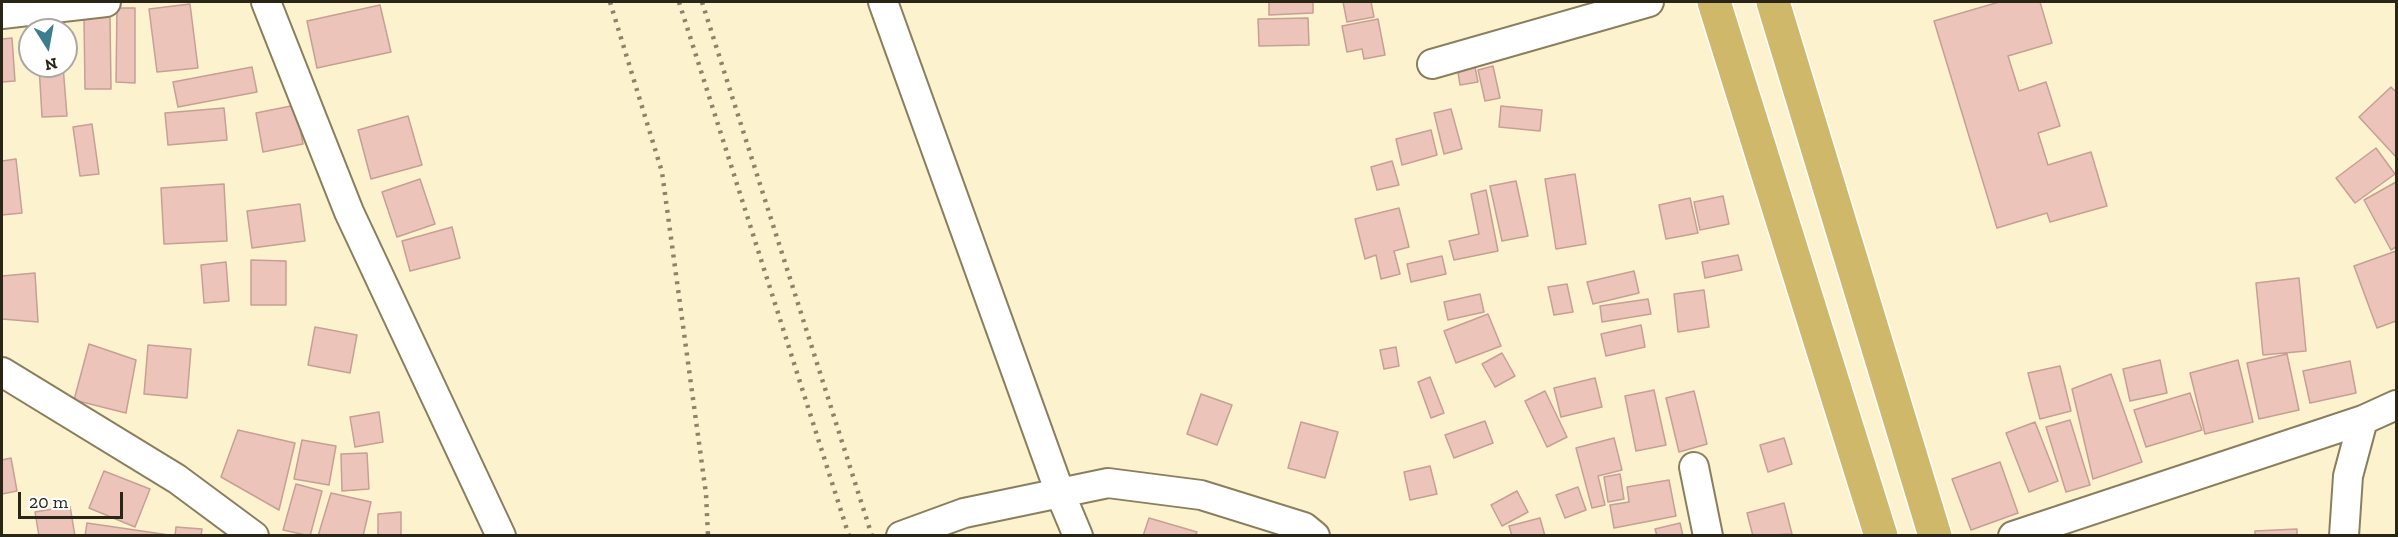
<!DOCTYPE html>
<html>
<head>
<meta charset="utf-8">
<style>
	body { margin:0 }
	#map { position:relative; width:2398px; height:537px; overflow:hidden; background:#fdf2ce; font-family:"Zilla Slab",serif }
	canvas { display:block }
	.frame { position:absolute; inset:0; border:3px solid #292517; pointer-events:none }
	.north { position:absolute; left:18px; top:18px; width:60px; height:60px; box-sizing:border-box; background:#fff; border:2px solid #a9a8a2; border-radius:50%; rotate:169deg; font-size:16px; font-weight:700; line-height:24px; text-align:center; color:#292517 }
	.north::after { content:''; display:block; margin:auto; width:21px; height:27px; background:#3c7e8f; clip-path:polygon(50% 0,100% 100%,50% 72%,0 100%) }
	.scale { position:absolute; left:18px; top:492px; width:105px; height:27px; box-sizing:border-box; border:3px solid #292517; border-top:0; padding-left:8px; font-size:18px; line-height:21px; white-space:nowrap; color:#292517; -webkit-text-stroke:4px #fff; paint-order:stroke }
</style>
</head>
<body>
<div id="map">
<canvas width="2398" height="537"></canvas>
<div class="frame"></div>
<div class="north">N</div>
<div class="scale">20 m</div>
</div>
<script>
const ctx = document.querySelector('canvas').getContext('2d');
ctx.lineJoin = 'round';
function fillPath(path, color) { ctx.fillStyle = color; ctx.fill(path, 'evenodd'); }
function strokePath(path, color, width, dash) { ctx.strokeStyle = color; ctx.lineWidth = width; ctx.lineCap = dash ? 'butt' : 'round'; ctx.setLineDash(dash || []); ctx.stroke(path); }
const building = new Path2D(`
	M1269,2H1313V13L1269,15Z
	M1343,2H1371L1374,17L1347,22Z
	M1999,2H2040L2052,43L2008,56L2019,91L2046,82L2060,126L2038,133L2048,165L2091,152L2107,206L2050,222L2047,213L1997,228L1934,21Z
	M190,4L198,68L157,72L149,9Z
	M380,5L391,52L317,68L307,21Z
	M117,8H135V83L116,82Z
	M110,17L111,89H85L84,18Z
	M1308,18L1309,45L1259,46L1258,19Z
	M1378,19L1385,55L1364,59L1362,49L1347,52L1342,26Z
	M12,38L15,81L2,82V39Z
	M1473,57L1478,82L1460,85L1456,60Z
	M39,66H63L67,116L42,117Z
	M1493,66L1500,98L1485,101L1478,70Z
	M252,67L257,92L178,107L173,82Z
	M2391,87L2396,92V157L2359,117Z
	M296,105L303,144L263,152L256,113Z
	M1501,106L1542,110L1540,131L1499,127Z
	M224,108L227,140L168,145L165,113Z
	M1451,109L1462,149L1444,154L1434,113Z
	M408,116L422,165L371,179L358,130Z
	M92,124L99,174L80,176L73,127Z
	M1431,130L1437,155L1402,165L1396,139Z
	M2376,148L2395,174L2355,203L2336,178Z
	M16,159L22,213L2,215V161Z
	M1392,161L1399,185L1377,190L1371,167Z
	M1575,174L1586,244L1556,249L1545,179Z
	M420,179L435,224L397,237L382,192Z
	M1516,181L1528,236L1502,241L1490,186Z
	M2396,182V247L2391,250L2364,200Z
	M224,184L227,241L164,244L161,188Z
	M1486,190L1498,251L1454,260L1449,241L1479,234L1471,194Z
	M1723,196L1729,224L1700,230L1694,202Z
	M1690,198L1698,233L1666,239L1659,205Z
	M300,204L305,241L252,248L247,211Z
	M1399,208L1409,247L1394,251L1400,274L1381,279L1376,255L1365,259L1355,219Z
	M452,227L460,258L410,271L402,241Z
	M2396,251V321L2377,328L2354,266Z
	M1738,255L1742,270L1705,278L1702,262Z
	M1442,256L1446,274L1411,282L1407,264Z
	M251,260L286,261V305H251Z
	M226,262L229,301L204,303L201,265Z
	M1634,271L1639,293L1593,304L1587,282Z
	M35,273L38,322L2,319V276Z
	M2299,278L2306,351L2263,355L2256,283Z
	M1567,284L1573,312L1554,315L1548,287Z
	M1704,290L1709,327L1678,332L1674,294Z
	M1480,294L1484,312L1448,320L1444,302Z
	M1648,299L1651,314L1602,322L1600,306Z
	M1488,314L1501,346L1456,363L1444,331Z
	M1641,325L1645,347L1606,356L1601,334Z
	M315,327L357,335L350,373L308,365Z
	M89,344L136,360L126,413L74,400Z
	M148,345L191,349L187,398L144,394Z
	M1396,347L1399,366L1384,369L1380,350Z
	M1502,353L1515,376L1495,387L1482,364Z
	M2287,354L2299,410L2259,419L2247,363Z
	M2160,360L2167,393L2130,401L2123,369Z
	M2238,360L2253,422L2205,434L2190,373Z
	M2350,361L2356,393L2310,403L2303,371Z
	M2060,366L2071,411L2040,419L2028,373Z
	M2111,374L2142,462L2093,479L2072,389Z
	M1430,377L1444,413L1431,418L1418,382Z
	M1595,378L1602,407L1561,417L1554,388Z
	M1654,390L1666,445L1636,451L1625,396Z
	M1545,391L1567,437L1547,447L1525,401Z
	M1694,391L1707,444L1679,452L1666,398Z
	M2190,393L2202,430L2146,447L2134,410Z
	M1201,394L1232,405L1217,445L1187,434Z
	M379,412L383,442L355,447L350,417Z
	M2070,420L2090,485L2066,492L2046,427Z
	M1485,421L1493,443L1454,458L1445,435Z
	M1301,422L1338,432L1325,478L1288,468Z
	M2035,422L2058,481L2029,492L2006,433Z
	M238,430L295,443L279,510L221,477Z
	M1614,438L1622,470L1598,476L1605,505L1592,508L1576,448Z
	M1784,438L1792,464L1768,472L1760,445Z
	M302,440L336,446L329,485L294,479Z
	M367,453L369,489L342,491L341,454Z
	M11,458L17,491L2,494V460Z
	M2000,462L2018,513L1971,530L1952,479Z
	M1430,466L1437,494L1410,500L1404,472Z
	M104,471L150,489L135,527L89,508Z
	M1620,474L1624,499L1608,502L1604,477Z
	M1669,480L1676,516L1614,528L1610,505L1629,502L1627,487Z
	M296,484L322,491L310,536L283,530Z
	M1578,487L1586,510L1565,518L1556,495Z
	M1517,491L1528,512L1502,526L1491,505Z
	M331,493L371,502L363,536H318Z
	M1784,503L1792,534L1753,536L1747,513Z
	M70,506L75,536H39L35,512Z
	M401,512V536H378V514Z
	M1149,518L1197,532L1195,536H1143Z
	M1540,518L1545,536H1512L1509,526Z
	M87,523L169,535L85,536Z
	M1680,523L1683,536H1657L1655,529Z
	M176,527L202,529L201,536H175Z
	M2297,529V536H2255V531Z`);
fillPath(building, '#ecc4b9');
strokePath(building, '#c69f95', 1.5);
const minor = new Path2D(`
	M266,2L349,212L501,536
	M883,2L1060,493L1078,536
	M2,14L106,2
	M1432,64L1649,2
	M2,372L177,479L254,536
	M1694,467L1708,536
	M901,536L964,513L1108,483L1201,495L1304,527L1315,536
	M2013,536L2363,420L2396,405
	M2344,536L2348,476L2363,420`);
const primary = new Path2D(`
	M1714,2L1881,536
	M1773,2L1935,536`);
strokePath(minor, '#897f5e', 32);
strokePath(primary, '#fff', 36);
strokePath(minor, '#fff', 28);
strokePath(primary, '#d0b86a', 33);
strokePath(new Path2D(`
	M610,2L662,172L706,494L708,536
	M679,2L849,536
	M702,2L872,536`), '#8b846b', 4.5, [3, 6]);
</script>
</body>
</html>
